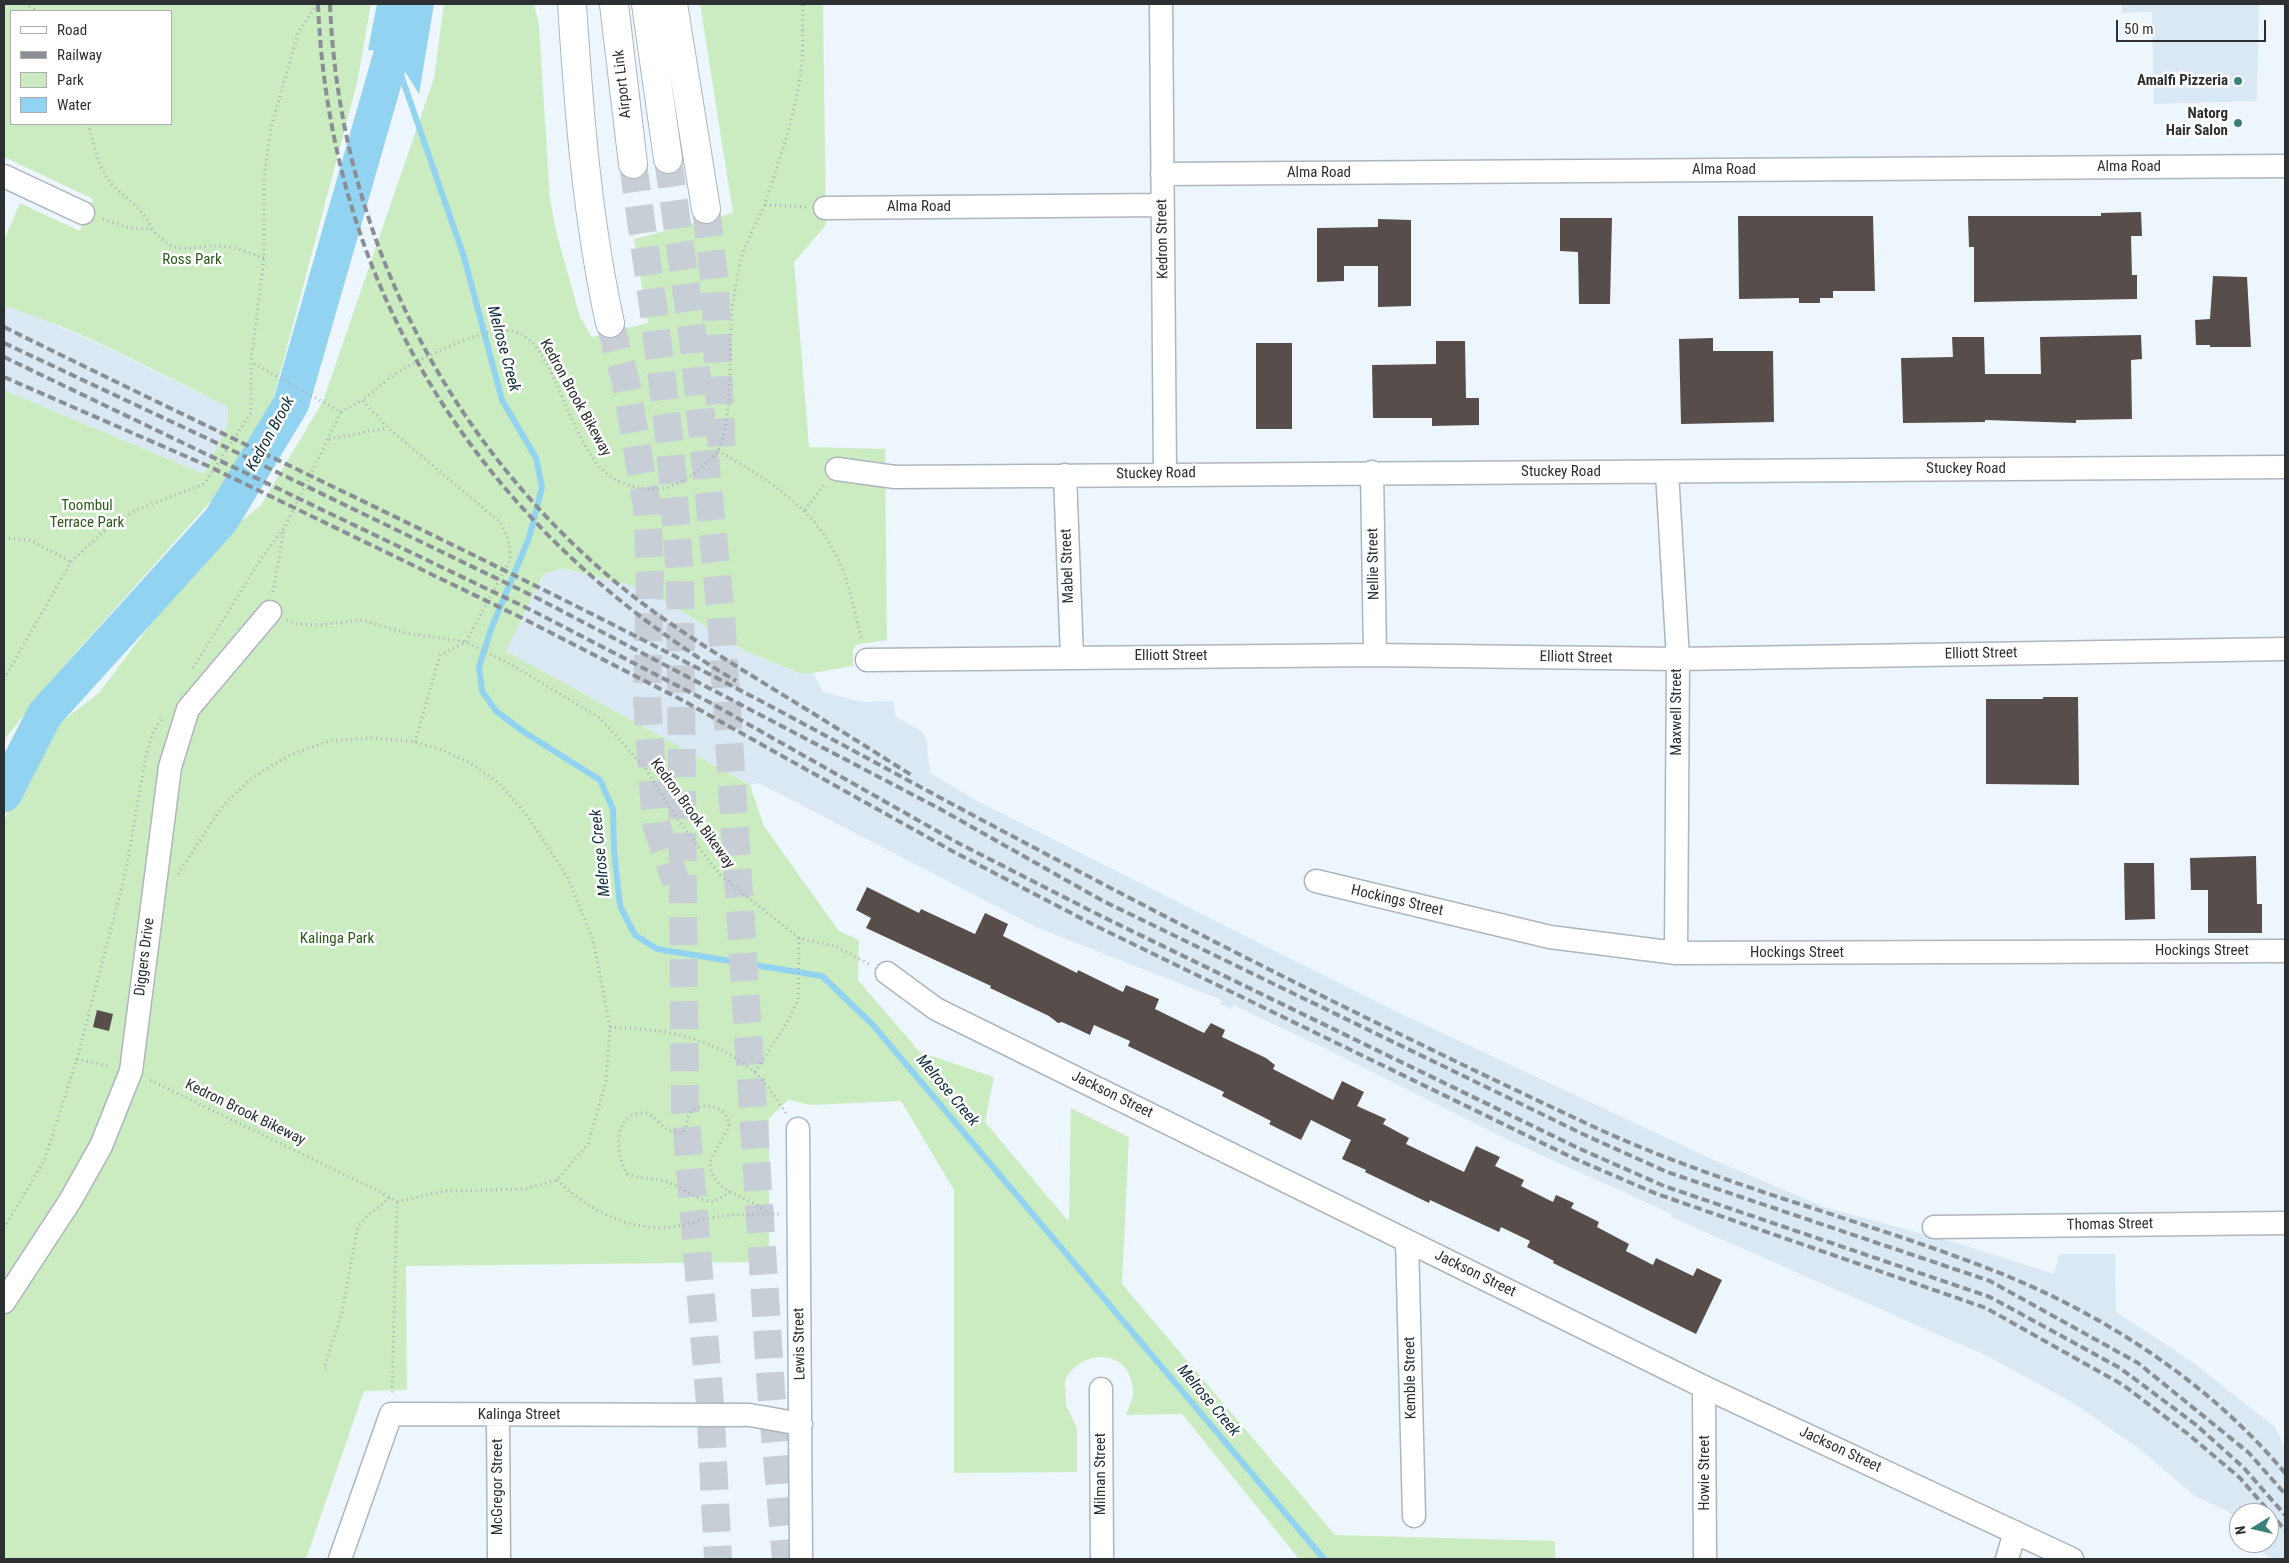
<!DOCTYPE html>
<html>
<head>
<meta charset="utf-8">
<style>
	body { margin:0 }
	#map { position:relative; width:2289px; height:1563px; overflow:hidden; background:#eef6fd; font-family:"Roboto Condensed",sans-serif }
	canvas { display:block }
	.frame { position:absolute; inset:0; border:5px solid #2d3033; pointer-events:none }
	.legend { position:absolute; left:10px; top:10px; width:162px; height:115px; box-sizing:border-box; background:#fff; border:1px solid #abacad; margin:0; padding:6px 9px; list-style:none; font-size:15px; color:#2d3033 }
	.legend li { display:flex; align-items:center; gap:10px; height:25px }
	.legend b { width:25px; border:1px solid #abacad }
	.north { position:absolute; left:2229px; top:1503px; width:50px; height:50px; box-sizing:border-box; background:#fff; border:1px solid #abacad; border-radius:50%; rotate:261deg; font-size:14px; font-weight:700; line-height:20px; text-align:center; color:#2d3033 }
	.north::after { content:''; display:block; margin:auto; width:18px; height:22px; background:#3b817a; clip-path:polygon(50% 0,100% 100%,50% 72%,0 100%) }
	.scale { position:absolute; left:2116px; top:20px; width:150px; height:22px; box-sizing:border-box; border:2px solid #2d3033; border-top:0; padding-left:6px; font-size:15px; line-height:18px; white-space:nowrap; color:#2d3033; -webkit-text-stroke:4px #fff; paint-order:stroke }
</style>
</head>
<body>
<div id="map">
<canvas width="2289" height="1563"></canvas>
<div class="frame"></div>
<ul class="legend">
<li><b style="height:6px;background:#fff"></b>Road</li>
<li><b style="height:6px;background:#898f94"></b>Railway</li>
<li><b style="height:14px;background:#cbecc1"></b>Park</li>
<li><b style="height:14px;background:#92d3f1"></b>Water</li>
</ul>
<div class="north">N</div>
<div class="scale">50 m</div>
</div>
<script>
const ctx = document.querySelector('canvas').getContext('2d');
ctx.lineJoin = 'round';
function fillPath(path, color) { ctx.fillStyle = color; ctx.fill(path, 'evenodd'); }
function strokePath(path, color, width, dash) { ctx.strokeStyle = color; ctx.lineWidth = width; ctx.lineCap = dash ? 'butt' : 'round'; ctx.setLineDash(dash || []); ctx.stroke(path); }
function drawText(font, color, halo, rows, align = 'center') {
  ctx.font = font + ' "Roboto Condensed",sans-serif'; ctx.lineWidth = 5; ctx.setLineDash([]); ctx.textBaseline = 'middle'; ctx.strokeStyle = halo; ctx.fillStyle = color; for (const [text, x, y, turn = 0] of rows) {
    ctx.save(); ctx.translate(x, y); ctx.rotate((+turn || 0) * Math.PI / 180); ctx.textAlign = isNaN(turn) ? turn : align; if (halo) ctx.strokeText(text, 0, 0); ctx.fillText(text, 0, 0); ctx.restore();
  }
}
fillPath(new Path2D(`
	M2122,4H2259L2257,101L2154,104L2152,12L2122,13Z
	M4,306L35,316L108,348L228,407L227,426L204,474L4,390Z
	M562,568L646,589L743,650L799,673H813L823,692L862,702L894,701L895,716L921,731L926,738L930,773L979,802L1389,1008L1716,1161L1824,1207L1963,1245L2054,1274L2059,1254H2115L2116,1312L2191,1361L2275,1427L2285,1448V1559H2270L2255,1543H2269V1513H2239V1524L2229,1512L2195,1496L2137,1447L2070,1401L1987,1356L1671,1217L1672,1214L1508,1140L1324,1048L1233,1005L1231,1009L1220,1004L1222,1000L1038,928L759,783L750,785L506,651L543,575Z`), '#dae8f4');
fillPath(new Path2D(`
	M4,4H371L357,83L273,400L220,491L62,668L4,740V390L204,474L227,426L228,407C155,371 82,330 4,306V240L20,203L80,231L93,199L4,157ZM11,11H171V124H11Z
	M444,4H534L539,25L550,200L557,235L580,317L592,337L648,323L634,239L733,213L700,4H823L826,225L794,262L809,447L885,449L887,640L855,645L853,651V666L813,673H799L743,650L646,589L562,568L543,575L506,651L750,785L764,826L839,931L859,940L858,980L920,1052L994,1077L985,1122L1069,1222L1071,1108L1129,1137L1122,1284L1335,1535L1555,1541V1559H1299L1182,1414L1126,1415C1128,1408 1133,1400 1133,1393C1133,1349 1083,1346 1065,1380L1066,1405L1077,1428V1472L954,1473V1190L901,1101L811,1105L788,1100L769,1118V1262L406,1266L407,1390L364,1391L306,1559H4V820L44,735L99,693L207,549L261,505L323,401L434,78Z`), '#cbecc1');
fillPath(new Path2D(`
	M377,4H434L419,94L393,52L368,50Z`), '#92d3f1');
strokePath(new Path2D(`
	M393,52L464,257L502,400L536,458L542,487L529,538L491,629L479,667L482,691L496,711L524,732L600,780L613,809L614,851L620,906L635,935L657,949L822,976L873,1025L1324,1559`), '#92d3f1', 6);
strokePath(new Path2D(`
	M4,794L45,714L221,520L291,404L406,4`), '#92d3f1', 36);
fillPath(new Path2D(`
	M2141,212L2142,236H2131L2132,275H2137V299L1974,302V247H1969L1968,216H2101V213Z
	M1738,216H1873L1875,291H1833V298H1820V303H1799V298L1739,299Z
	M1560,218H1612L1610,304H1579L1578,252L1560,251Z
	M1378,219L1411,220V306L1378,307V266H1344V281L1317,282V228L1378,227Z
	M2213,276L2247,277L2251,347H2210V345H2196L2195,320L2210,319Z
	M2141,335L2142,359L2131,360L2132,419L2076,420V423L1985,420V422L1903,423L1901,358L1953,357L1952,337H1984L1985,374H2041L2040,337Z
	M1713,338V351H1773L1774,422L1681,424L1679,339Z
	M1436,341H1465L1466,398H1479V425L1432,426V418H1373L1372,365L1436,364Z
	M1256,343H1292V429H1256Z
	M2043,697H2078L2079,785L1986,784V699H2043Z
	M2256,856L2257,904H2262V933H2208V890H2191L2190,858Z
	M2124,863H2154L2155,919L2125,920Z
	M867,887L919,913L921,909L975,934L985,913L1008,924L1003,936L1077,973L1078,970L1123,992L1126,985L1159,999L1155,1009L1204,1033L1211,1023L1225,1030L1222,1037L1266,1058L1275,1065L1273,1069L1333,1100L1342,1081L1364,1092L1357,1106L1386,1119L1383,1124L1409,1138L1406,1144L1464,1172L1476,1146L1500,1157L1495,1166L1524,1180L1521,1186L1553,1202L1556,1195L1574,1203L1571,1208L1599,1222L1597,1227L1629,1244L1626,1251L1653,1265L1656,1258L1693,1276L1697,1268L1722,1280L1696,1334L1553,1263L1554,1261L1527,1247L1530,1241L1501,1227L1499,1232L1430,1200L1429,1203L1365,1172L1366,1170L1342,1159L1351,1140L1311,1120L1301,1140L1269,1124L1271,1121L1222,1096L1224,1092L1128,1046L1130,1041L1094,1025L1090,1035L1062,1022L1058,1023L1049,1016L990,988L991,986L866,928L871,918L856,910Z
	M97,1010L113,1014L109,1031L93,1027Z`), '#574e4c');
strokePath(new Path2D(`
	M668,159L693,339L721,616L771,1389L786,1559
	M633,164L654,313L670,445L680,576L685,1109L710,1404L718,1559
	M706,209L715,286L722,459
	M610,323L626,383L647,507L650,572L647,701L656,824L676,882`), '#c7ced5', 28, [28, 14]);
const minor = new Path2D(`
	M1161,4L1165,474
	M1162,174L2285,166
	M4,176L83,213
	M825,208L1162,205
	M837,469L895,477L2285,467
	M1372,472L1375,655
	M1667,472L1678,659L1676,953
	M1065,475L1072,657
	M867,660L1375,655L1678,659L2285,649
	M1316,881L1550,937L1676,953L2285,951
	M887,973L936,1009L1704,1387L2072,1559
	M798,1129L801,1559
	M1934,1227L2285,1223
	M1407,1241L1414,1516
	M4,1302L70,1201L101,1146L131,1071L170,767L188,709L270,612
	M1704,1387L1705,1559
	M1101,1389L1102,1559
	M498,1415L499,1559
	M340,1559L391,1414L750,1415L801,1424
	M2007,1559L2015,1532`);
const motorway = new Path2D(`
	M572,4C579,112 587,218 610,323
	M614,4L633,164
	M646,4L668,159
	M673,4L706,209`);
strokePath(minor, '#aeb5bc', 25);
strokePath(motorway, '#aeb5bc', 30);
strokePath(new Path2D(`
	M25,4L37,11
	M88,124C93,140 97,162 106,176C120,198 140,202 152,229
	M765,205L806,207
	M103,219L129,228L152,229C178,260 189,244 222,246C235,246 251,254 264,258
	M341,412L362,400
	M329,439L387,428
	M718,451C768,479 819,511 841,566C851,590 855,615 862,640
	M805,510L824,485
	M4,538L30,540L71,562
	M273,592L284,529
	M287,620L295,624L319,625L362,620L406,633L466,642L514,666L600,718L645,768L677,819L720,875L799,938L835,946L869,964
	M193,668L262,557L285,527L341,412L251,362
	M4,679L71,562L103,532L136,510L204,484L251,413V362L264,258V178L271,127L298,33L317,4
	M415,742L440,655L466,642L510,560C511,546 507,534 500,522L388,428L362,400C377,389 391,375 407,367C430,354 493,323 517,332C559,347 570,461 620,482C653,495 676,490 702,467C707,462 715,457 718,450C733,421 729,359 731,325C732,304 736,281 741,260C746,240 759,220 766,200C780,160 793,120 800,79C804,55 802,28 803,4
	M178,874L222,807L249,780L288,756L329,741L372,738L415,742L442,750L470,763L500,784L526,814L568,878L593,940L610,1027L606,1082L588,1144L557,1180L525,1189L444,1191L397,1202
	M610,1027C663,1029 711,1036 753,1071C766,1081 776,1100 786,1113
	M77,1059L111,1067
	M755,1072L789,1019L798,1000L799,938
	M150,1080L380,1192L397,1202L392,1393
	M557,1180C587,1209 629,1232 673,1227C692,1224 710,1217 729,1215C746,1214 763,1214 779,1214
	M730,1192L713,1202C696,1199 685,1190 670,1183C656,1177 640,1180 627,1174C616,1156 611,1115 642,1113C658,1113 660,1134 683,1133C688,1126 685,1117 692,1111C706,1100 730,1108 729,1127L710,1161C710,1195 751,1195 769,1214
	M4,1228L44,1161L77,1059L125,875L146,755L152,734L162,718
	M326,1368H324L342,1312L358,1226L368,1215L390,1198`), '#a9b0b5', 3, [1, 4]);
strokePath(minor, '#fff', 22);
strokePath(motorway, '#fff', 28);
strokePath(new Path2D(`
	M318,4C330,297 487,533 736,681
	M330,4C339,234 449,449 629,593C673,628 722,657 770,687C818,716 865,746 913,776
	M4,327C239,443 477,553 709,674C812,727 913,784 1016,838C1205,939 1397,1035 1592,1126C1721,1186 1859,1218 1992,1270C2101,1312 2209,1382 2285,1473
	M4,343L219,444L537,598L942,810L1103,901L1587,1136L1667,1172L1990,1281L2138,1363L2249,1453L2285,1494
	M4,357L531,610L709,702L960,844L1103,917L1578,1148L1664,1186L1990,1297L2120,1368L2195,1424L2243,1467L2285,1515
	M4,377L208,466L526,620L682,700L954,852L1094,925L1573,1158L1657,1194L1986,1308L2123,1385L2188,1434L2240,1478L2285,1530`), '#898f94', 4, [8, 4]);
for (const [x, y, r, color] of [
	[2238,81,5,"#3b817a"],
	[2238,123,5,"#3b817a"]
]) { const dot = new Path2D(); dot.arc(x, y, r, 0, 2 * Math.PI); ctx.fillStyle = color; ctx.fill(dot); strokePath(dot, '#fff', 2); }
drawText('bold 15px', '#2d3033', '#fff', [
	["Amalfi Pizzeria",2228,81],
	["Natorg",2228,114],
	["Hair Salon",2228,131]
], 'right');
drawText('15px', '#2d3033', '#fff', [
	["Airport Link",623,84,-96],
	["Alma Road",2129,167],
	["Alma Road",1724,170],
	["Alma Road",1319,173],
	["Alma Road",919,207],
	["Kedron Street",1163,239,-91],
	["Kedron Brook Bikeway",575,398,61],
	["Stuckey Road",1966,469],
	["Stuckey Road",1561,472],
	["Stuckey Road",1156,474,-1],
	["Nellie Street",1374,564,-91],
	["Mabel Street",1068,566,-92],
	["Elliott Street",1981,654,-1],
	["Elliott Street",1171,656],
	["Elliott Street",1576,658,1],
	["Maxwell Street",1677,712,-90],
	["Kedron Brook Bikeway",692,814,54],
	["Hockings Street",1397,901,13],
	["Hockings Street",2202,951],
	["Hockings Street",1797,953],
	["Diggers Drive",145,957,-83],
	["Jackson Street",1112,1095,26],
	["Kedron Brook Bikeway",245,1113,26],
	["Thomas Street",2110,1225,-1],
	["Jackson Street",1475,1274,26],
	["Lewis Street",800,1344,-91],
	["Kemble Street",1411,1378,-91],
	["Kalinga Street",519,1415],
	["Jackson Street",1840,1450,25],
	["Howie Street",1705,1473,-90],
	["Milman Street",1101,1474,-90],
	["McGregor Street",498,1487,-90]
]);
drawText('15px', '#2a5918', '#fff', [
	["Ross Park",192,260],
	["Toombul",87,506],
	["Terrace Park",87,523],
	["Kalinga Park",337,939]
]);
drawText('italic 16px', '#102e3b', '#fff', [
	["Melrose Creek",503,349,75],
	["Kedron Brook",271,434,-61],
	["Melrose Creek",601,853,-96],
	["Melrose Creek",947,1091,50],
	["Melrose Creek",1208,1401,50]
]);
</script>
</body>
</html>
